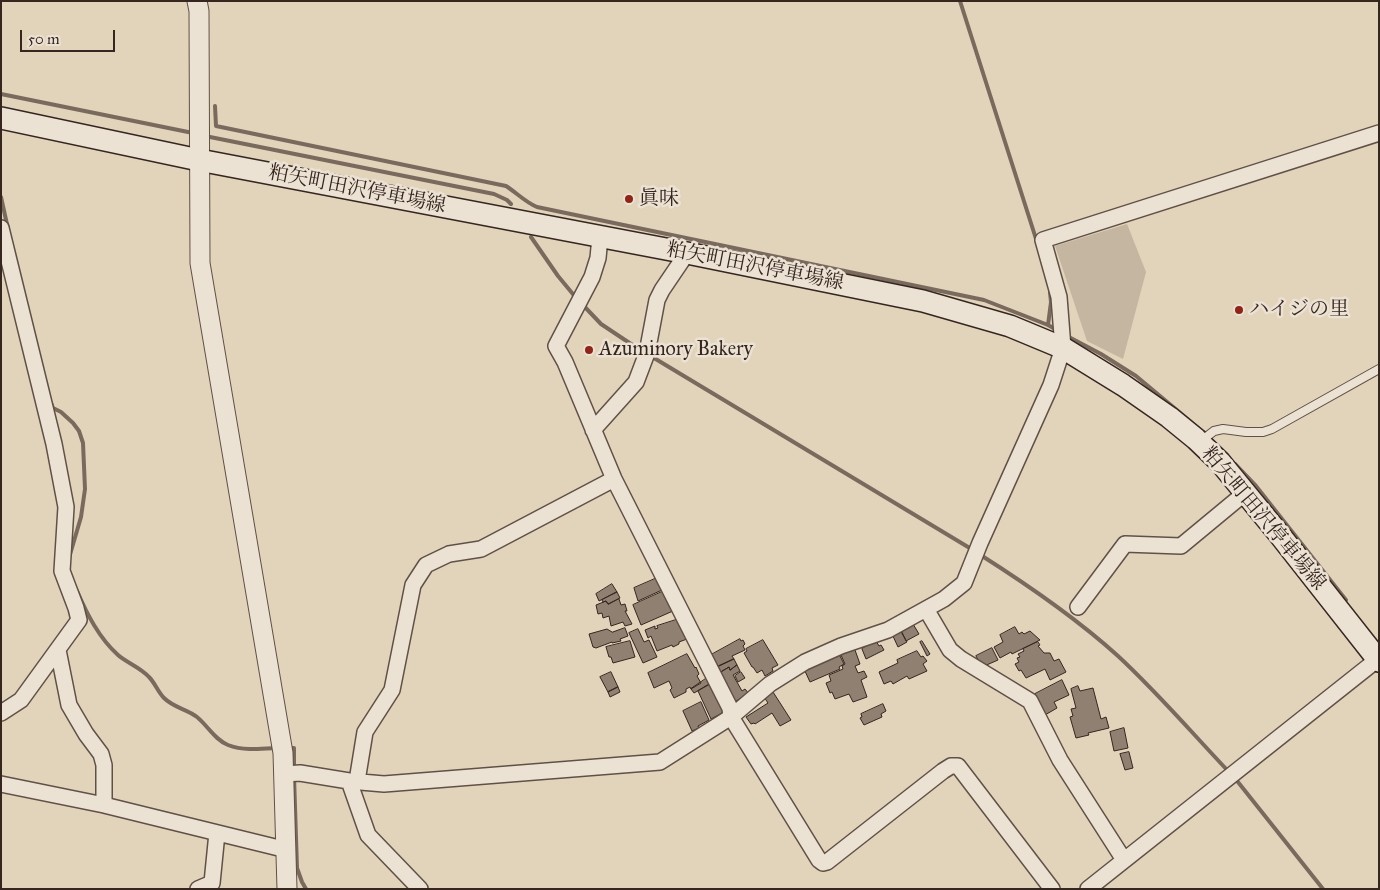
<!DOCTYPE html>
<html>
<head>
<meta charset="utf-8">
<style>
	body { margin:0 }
	#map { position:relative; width:1380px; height:890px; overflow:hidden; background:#e2d3bb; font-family:"IM FELL Great Primer",serif }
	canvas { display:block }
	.frame { position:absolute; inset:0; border:2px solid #352620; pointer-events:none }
	.scale { position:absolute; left:20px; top:30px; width:95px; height:22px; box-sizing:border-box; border:2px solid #352620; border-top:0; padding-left:6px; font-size:15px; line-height:18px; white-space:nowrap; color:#352620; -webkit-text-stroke:4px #ece2d3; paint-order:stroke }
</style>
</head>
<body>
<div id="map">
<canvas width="1380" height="890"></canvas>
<div class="frame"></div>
<div class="scale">50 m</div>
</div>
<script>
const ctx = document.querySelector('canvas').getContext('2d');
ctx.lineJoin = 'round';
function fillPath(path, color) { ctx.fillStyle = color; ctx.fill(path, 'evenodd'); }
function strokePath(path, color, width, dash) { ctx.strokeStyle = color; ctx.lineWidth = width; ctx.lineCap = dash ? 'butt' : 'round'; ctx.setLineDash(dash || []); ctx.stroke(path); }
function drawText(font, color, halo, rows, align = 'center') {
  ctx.font = font + ' "IM FELL Great Primer","Noto Serif JP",serif'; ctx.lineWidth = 5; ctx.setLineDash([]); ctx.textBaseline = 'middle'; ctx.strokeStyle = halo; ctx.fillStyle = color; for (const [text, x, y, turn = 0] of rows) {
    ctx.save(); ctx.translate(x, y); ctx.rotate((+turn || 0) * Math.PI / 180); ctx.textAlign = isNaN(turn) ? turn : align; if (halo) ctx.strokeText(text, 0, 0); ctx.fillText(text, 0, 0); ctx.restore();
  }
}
fillPath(new Path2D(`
	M1127,224L1146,272L1123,359L1087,341L1055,246Z`), '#c5b6a1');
strokePath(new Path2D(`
	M960,1L1037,242
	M1,94L193,133
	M215,106L216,126L506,186C517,193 525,202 537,207L984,300L1048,325L1057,330
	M205,136L494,194L507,200L511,204
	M1,197L8,229
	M531,237L558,276L577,299
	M582,304L601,324L643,352
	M1048,325L1051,302L1050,292
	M1065,335L1101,354L1136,376L1208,436
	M649,355L973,550
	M51,403L53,408L61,412L73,423L79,431L83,443L85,489L81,517L69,558
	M1235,464L1256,486L1346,600
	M979,554C1028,585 1075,617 1118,656C1157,692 1192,733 1229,772
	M77,591C87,614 99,638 118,655C127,663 140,667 149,677C155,683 158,692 164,698C174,708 187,709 197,717C208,726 214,739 228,745C243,751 261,749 277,748
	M289,748H294V769
	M294,776L297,868L302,882L306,889
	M1234,777L1323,889`), '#796a5d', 4);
const building = new Path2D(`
	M657,578L662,590L638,601L634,588Z
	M612,584L617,592L599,601L596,594Z
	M664,591L673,611L641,625L633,605Z
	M617,592L620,598L608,604L606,601L603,602L602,600Z
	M619,599L621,605L625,604L627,611H625L632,624L625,626L623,622L611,626L609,616L603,618L602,613L598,614L596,605L606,601L608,604Z
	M679,619L687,639L679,642V644L673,647L672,645L657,651L651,636L648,638L645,630L655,626V629L658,628L657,626Z
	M913,624L919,634L906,641L901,630Z
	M1015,627L1019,634L1022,632L1024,634L1030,631L1040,640L1012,654L1011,652L1000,658L994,647L1003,642L1000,635Z
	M625,628L628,636L620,639L621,641L612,643V642L596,648L593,647L589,634L607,629L612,632Z
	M638,629L644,642L649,640L657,657L643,663L629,633Z
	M900,630L907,642L898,647L892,634Z
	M740,639L741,641L743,640L745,644L743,646L745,650L732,656L734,659L717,667L711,655Z
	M763,640L778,665L772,668L773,671L765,676L762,670L757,673L753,667H752L744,653L747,651L746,649Z
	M630,641L635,657L613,663L611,657H609L606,647Z
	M876,641L879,646L881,645L884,650L866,659L862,649Z
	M922,641L930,654L927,656L920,642Z
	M1038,642L1040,645L1038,646L1044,653H1050L1054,661L1059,659L1066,672L1050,680L1045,669L1026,678L1021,670L1019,671L1015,664L1019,662L1017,658L1020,657L1018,654L1024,651L1023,649Z
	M992,648L998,660L982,667L976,656Z
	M855,650L860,664L855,666L858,673L864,671L867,677L861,680L867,697L853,702L849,694L835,699L832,692L830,693L826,683L831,681L829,675L843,669L842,666L845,664L841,655Z
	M917,651L921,657L923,656L927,661L923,664L927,671L909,679L907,676L893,684L891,681L884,684L879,672L898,663L897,660Z
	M687,654L695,668L696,667L699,674L697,676L701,683L691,689L690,687L686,689V692L674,698L670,690L672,688L669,681L654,688L648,673Z
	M839,654L844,664L839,667L840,669L810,682L804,669Z
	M734,659L737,665L730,670L729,667L719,673L717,667Z
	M737,665L740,671L733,675L742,691L745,689L749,694L734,702L719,673L729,667L730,670Z
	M611,672L618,687L608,692L600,677Z
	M741,672L745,678L738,682L735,676Z
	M707,678L710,684L694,693L691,689Z
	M1062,680L1069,695L1054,702L1057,708L1045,715L1035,694Z
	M710,684L724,709L722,713L711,719L698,691Z
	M1078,686L1080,691L1093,688L1101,719L1106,717L1109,728L1088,733L1089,735L1076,738L1070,717L1073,716L1071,709L1076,708L1071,689Z
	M618,687L620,692L610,697L608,692Z
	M773,692L791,720L780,726L772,713L755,724L754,723L751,724L746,717L768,703L764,697Z
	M701,702L709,720L698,726L699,728L692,731L683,711Z
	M883,704L886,711L881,714L882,717L864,725L860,718L862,717L861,714Z
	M1124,728L1128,748L1114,751L1110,732Z
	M1129,752L1133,768L1125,770L1120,754Z`);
fillPath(building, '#8f8071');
strokePath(building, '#352620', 1);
const service = new Path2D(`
	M1201,441L1214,431L1223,429L1246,432H1263L1272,429L1379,369`);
const minor = new Path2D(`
	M1,228L54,444L66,507L62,571L76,608L79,620L21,700L1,713
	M600,237L598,258L592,277L556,346L565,362L614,479L730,708L731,717L819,860L823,863L827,862L943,771L951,766H958L1052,889
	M593,430L636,382L647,353L657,300L662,290L687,253
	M1078,607L1125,544L1181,546L1245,493
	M926,609L950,650L961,659L1030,701L1060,760L1124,860
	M58,650L69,705L86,734L101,754L104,765V805
	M284,774L300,773L349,781L384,784L660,762L731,717L770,684L805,662L841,646L888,630L944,599L964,583L980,543L1051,385L1063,348L1059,297L1043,240L1379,133
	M349,781L368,835L420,889
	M357,781L365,732L392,690L413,585L426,565L449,554L481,549L614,479
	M1,784L104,805L287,850
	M198,889L212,883L217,833
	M1088,889L1378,659`);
const tertiary = new Path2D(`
	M197,1L199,11L200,263L283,753L287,889`);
const secondary = new Path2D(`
	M1,118L199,160L687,253L923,301L1010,326L1063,348L1123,385L1169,417L1196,439L1220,462L1279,534L1379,661`);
strokePath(service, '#605147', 10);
strokePath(minor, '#605147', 18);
strokePath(tertiary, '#605147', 21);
strokePath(secondary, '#352620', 24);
strokePath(service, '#ece2d3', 8);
strokePath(minor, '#ece2d3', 15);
strokePath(tertiary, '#ece2d3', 19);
strokePath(secondary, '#ece2d3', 21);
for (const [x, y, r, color] of [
	[629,199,5,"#8f2418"],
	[1239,310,5,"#8f2418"],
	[589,350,5,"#8f2418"]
]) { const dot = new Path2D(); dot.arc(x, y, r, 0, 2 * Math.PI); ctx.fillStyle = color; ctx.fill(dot); strokePath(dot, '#ece2d3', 2); }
drawText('20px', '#352620', '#ece2d3', [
	["粕矢町田沢停車場線",357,190,11],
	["粕矢町田沢停車場線",755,267,11],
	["粕矢町田沢停車場線",1263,519,50]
]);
drawText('20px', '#352620', '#ece2d3', [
	["眞味",639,199],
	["ハイジの里",1249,310],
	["Azuminory Bakery",599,350]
], 'left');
</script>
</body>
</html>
